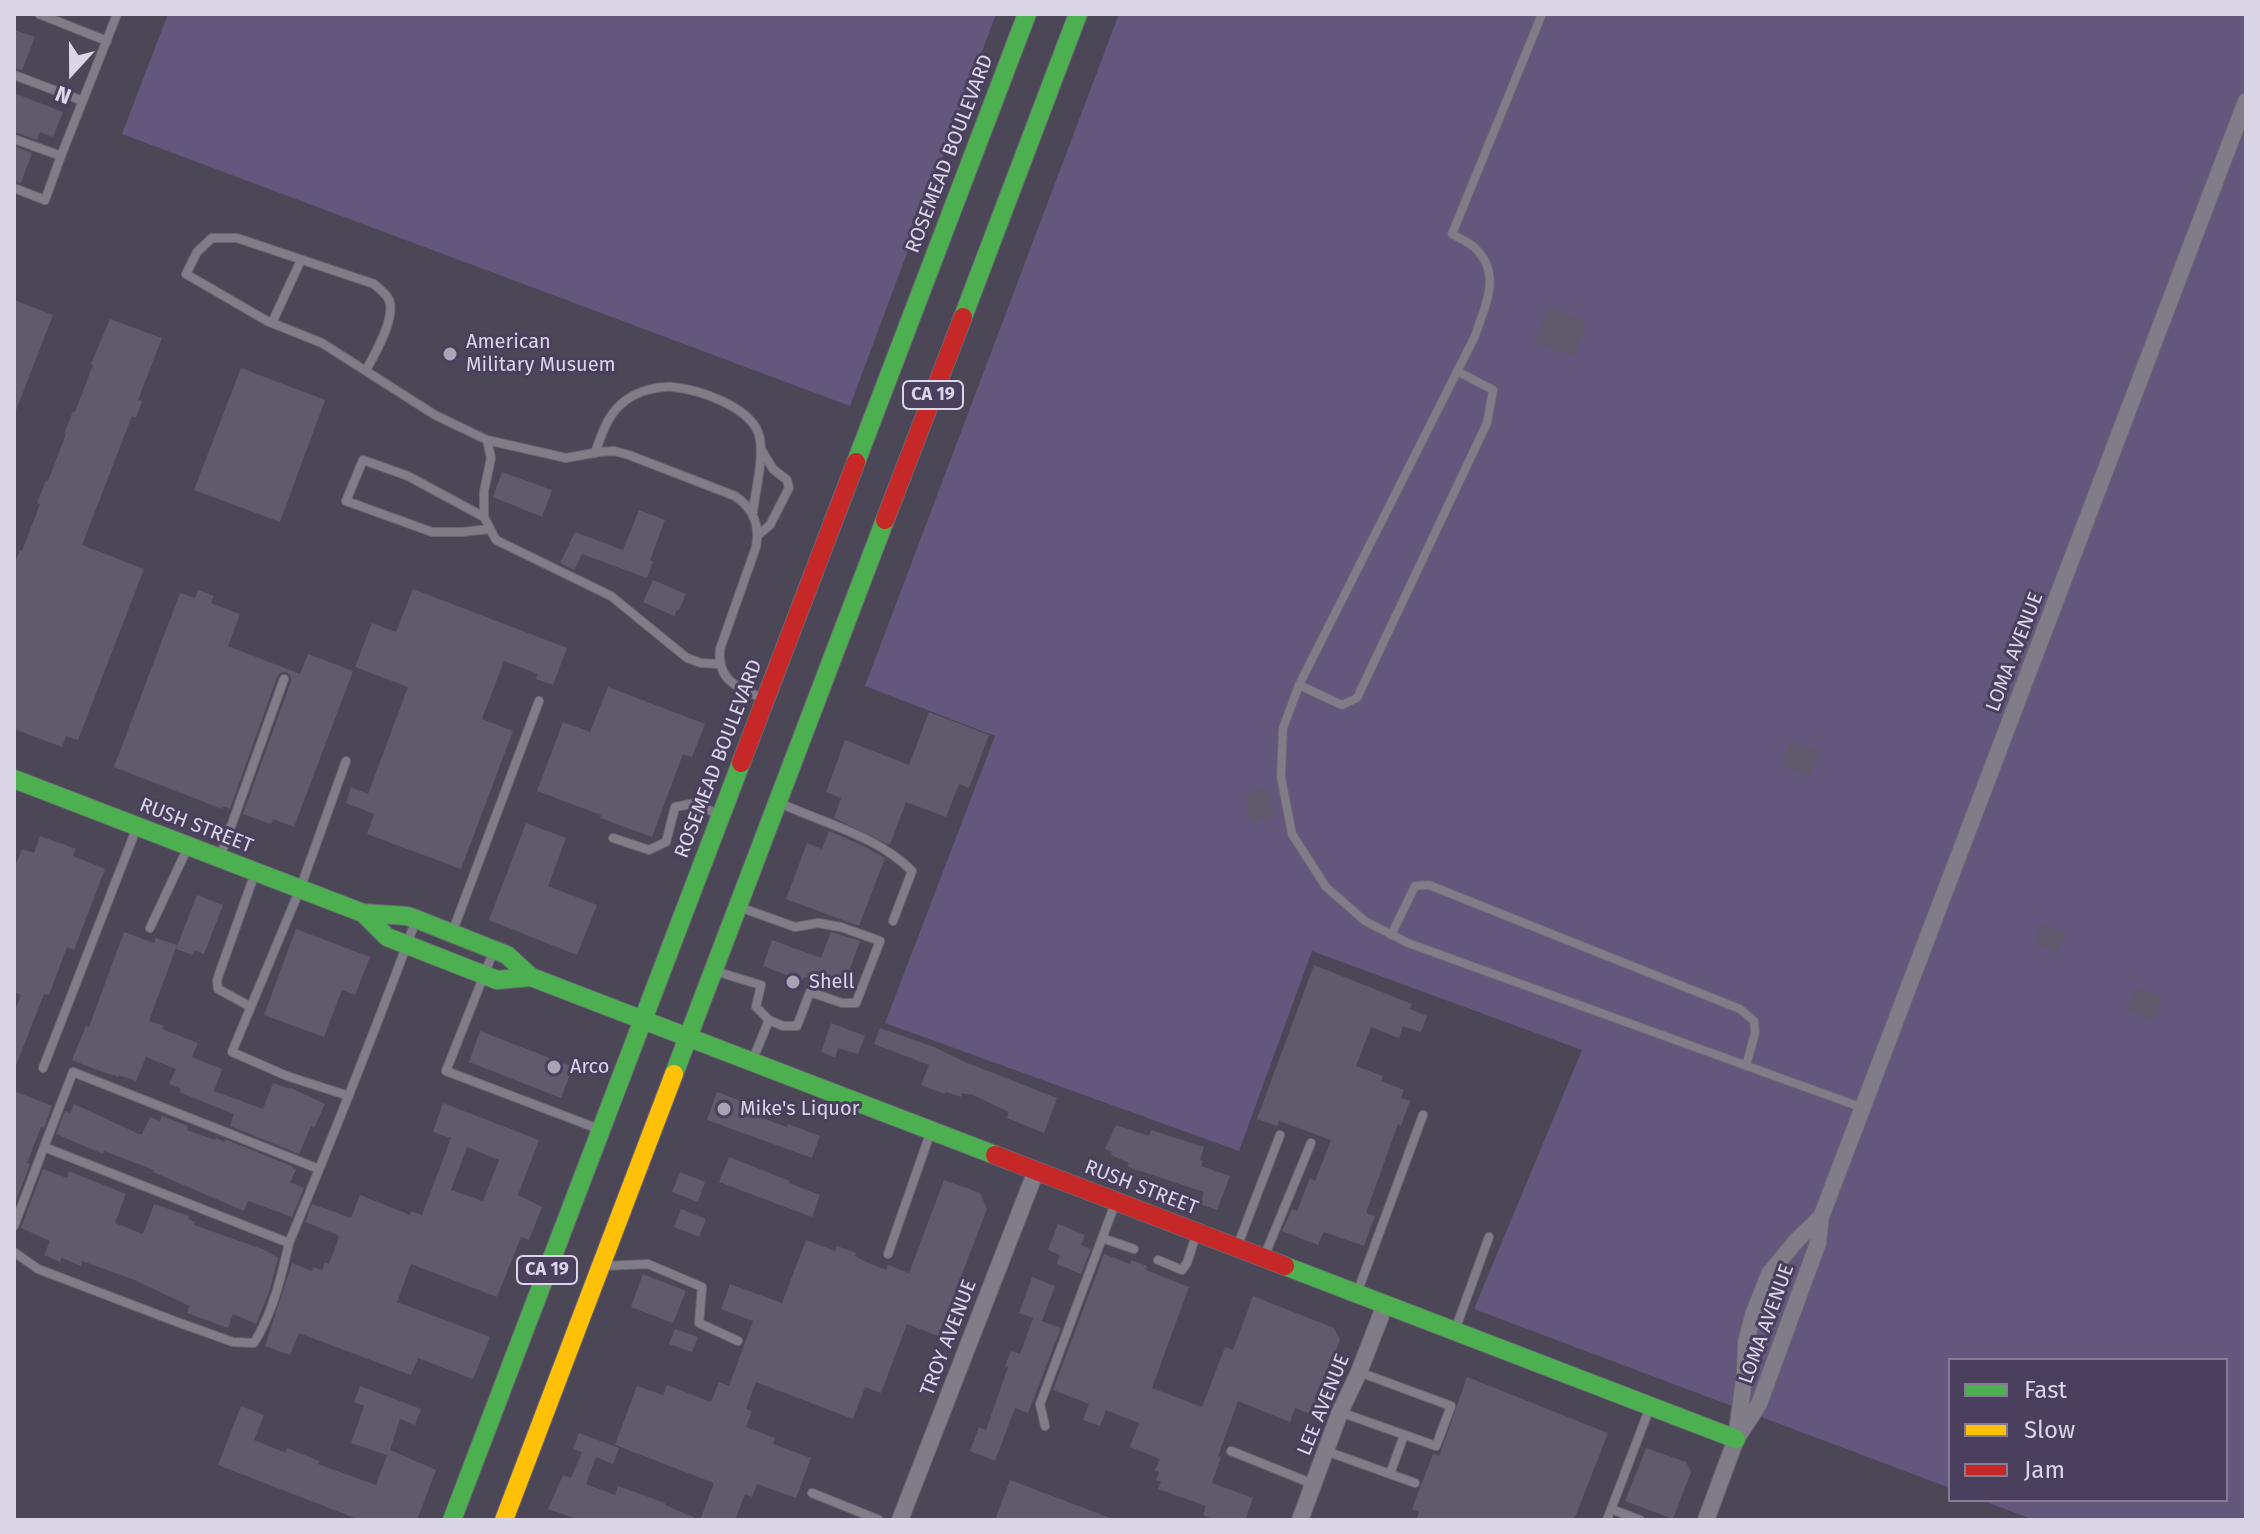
<!DOCTYPE html>
<html>
<head>
<meta charset="utf-8">
<style>
	body { margin:0 }
	#map { position:relative; width:2260px; height:1534px; overflow:hidden; background:#4c4757; font-family:"Fira Sans",sans-serif }
	canvas { display:block }
	.frame { position:absolute; inset:0; border:16px solid #dad5e7; pointer-events:none }
	.legend { position:absolute; left:1948px; top:1358px; width:280px; height:144px; box-sizing:border-box; background:#4a405e; border:2px solid #847c95; margin:0; padding:10px 14px; list-style:none; font-size:24px; color:#dad5e7 }
	.legend li { display:flex; align-items:center; gap:16px; height:40px }
	.legend b { width:40px; border:2px solid #847c95 }
	.north { position:absolute; left:32px; top:32px; width:80px; height:80px; -webkit-text-stroke:6px #4a405e; paint-order:stroke; rotate:201deg; font-size:22px; font-weight:700; line-height:32px; text-align:center; color:#dad5e7 }
	.north::after { content:''; display:block; margin:auto; width:28px; height:36px; background:#dad5e7; clip-path:polygon(50% 0,100% 100%,50% 72%,0 100%) }
</style>
</head>
<body>
<div id="map">
<canvas width="2260" height="1534"></canvas>
<div class="frame"></div>
<ul class="legend">
<li><b style="height:10px;background:#4caf50"></b>Fast</li>
<li><b style="height:10px;background:#ffc107"></b>Slow</li>
<li><b style="height:10px;background:#c62828"></b>Jam</li>
</ul>
<div class="north">N</div>
</div>
<script>
const ctx = document.querySelector('canvas').getContext('2d');
ctx.lineJoin = 'round';
function fillPath(path, color) { ctx.fillStyle = color; ctx.fill(path, 'evenodd'); }
function strokePath(path, color, width, dash) { ctx.strokeStyle = color; ctx.lineWidth = width; ctx.lineCap = dash ? 'butt' : 'round'; ctx.setLineDash(dash || []); ctx.stroke(path); }
function drawText(font, color, halo, rows, align = 'center') {
  ctx.font = font + ' "Fira Sans",sans-serif'; ctx.lineWidth = 6; ctx.setLineDash([]); ctx.textBaseline = 'middle'; ctx.strokeStyle = halo; ctx.fillStyle = color; for (const [text, x, y, turn = 0] of rows) {
    ctx.save(); ctx.translate(x, y); ctx.rotate((+turn || 0) * Math.PI / 180); ctx.textAlign = isNaN(turn) ? turn : align; if (halo) ctx.strokeText(text, 0, 0); ctx.fillText(text, 0, 0); ctx.restore();
  }
}
fillPath(new Path2D(`
	M168,14H996L850,406L122,134Z
	M1119,14H2246V1520H2034L1981,1500H2226V1360H1950V1488L1474,1309L1582,1050L1312,951L1239,1151L885,1023L995,736L865,686Z`), '#64577e');
fillPath(new Path2D(`
	M14,30L35,37L22,70L14,68Z
	M14,93L63,112L53,137L40,132L37,140L14,132Z
	M14,146L32,153L21,183L14,181Z
	M14,300L53,315L15,413H14Z
	M1548,307L1587,322L1574,357L1535,342Z
	M110,319L162,338L138,400L142,401L136,418L132,416L82,545L144,569L78,740L66,736L62,747L14,729V565L20,550L22,551L40,504L37,503L46,480L48,481L66,434H64L73,411L75,412L93,365L91,364Z
	M241,368L325,400L280,522L194,490Z
	M502,472L552,490L542,517L493,497Z
	M639,510L665,520L650,560L653,562L647,578L582,554L574,570L560,563L575,532L623,550Z
	M653,580L686,594L679,610H677L674,616L643,602Z
	M413,589L567,648L553,685L536,679L538,674L504,661L482,719L513,731L461,869L367,834L374,814L346,803L351,787L368,794L408,687L355,667L372,623L396,632Z
	M198,590L214,596L211,603L240,614L228,646L300,674L308,654L353,671L294,827L273,819L271,824L243,814L291,681L290,675L286,672L280,673L277,677L230,809L223,806L222,809L114,767L180,593L195,598Z
	M608,687L705,724L692,757L683,754L652,837L600,818L601,815L537,791L563,722L590,732Z
	M929,712L989,735L969,788L959,784L946,817L906,802L890,845L834,818L841,798L826,792L845,740L909,765Z
	M1791,741L1819,752L1809,775L1781,764Z
	M1267,788L1275,816L1251,822L1244,795Z
	M526,823L566,838L548,886L597,905L577,955L489,920Z
	M829,831L864,846L885,858L859,926L786,899L807,843L822,849Z
	M40,836L76,849L73,856L105,869L74,950L67,947L49,995L44,994L15,1068L14,1013L21,995L14,992V869L22,849L34,853Z
	M197,895L223,905L204,954L195,950L193,955L176,949Z
	M2041,924L2064,933L2057,952L2034,943Z
	M296,929L370,957L355,995L342,990L324,1037L264,1015Z
	M124,932L154,943L156,938L177,945L149,1021L164,1026L162,1029L198,1043L192,1057L222,1069L214,1091L263,1109L273,1083L289,1089V1087L325,1104L314,1128L311,1126L299,1154L230,1126L234,1114L179,1092L181,1089L169,1084L176,1069L146,1057L136,1081L119,1075V1077L100,1071L72,1060L86,1026L89,1027Z
	M831,932L860,941L842,991L804,977L802,981L763,966L772,940L821,958Z
	M1314,965L1412,1004L1410,1009L1427,1016L1421,1032L1403,1026L1399,1038L1371,1027L1356,1066L1383,1076L1381,1081L1404,1090L1401,1098L1410,1101L1401,1126L1398,1124L1366,1213L1375,1216L1364,1246L1324,1232L1318,1245L1282,1231L1292,1209L1297,1211L1310,1178L1315,1181L1331,1140L1279,1121L1277,1126L1257,1119Z
	M2136,987L2163,998L2154,1020L2127,1010Z
	M831,1023L865,1036L858,1054L838,1048L835,1058L821,1052Z
	M880,1028L934,1047L965,1062L1057,1098L1044,1133L1007,1118L1009,1112L973,1095L962,1093L961,1097L946,1092L945,1094L921,1085L929,1065L874,1044Z
	M480,1031L573,1067L561,1098L469,1062Z
	M14,1091L52,1106L44,1128L41,1127L27,1163L30,1164L14,1206Z
	M717,1092L760,1108L756,1116L787,1127L788,1124L820,1136L812,1158L707,1120Z
	M443,1103L539,1140L518,1195L542,1207L529,1240L521,1237L497,1297L411,1264L397,1302L490,1337L473,1379L418,1358L411,1375L299,1333L290,1355L265,1346L292,1263L312,1271L313,1267L322,1270L325,1262L329,1264L339,1237L338,1235L305,1222L312,1204L351,1218L360,1195L410,1215L411,1211L422,1215L451,1138L433,1132ZM467,1147L499,1160L483,1201L451,1190Z
	M74,1104L139,1134H142L150,1117L160,1121L162,1116L188,1126L187,1130L215,1140L216,1138L224,1142L225,1139L294,1167L293,1169L296,1170L290,1182L304,1188L292,1217L248,1201L244,1211L153,1172L154,1170L104,1151L103,1154L56,1134L65,1111L70,1113Z
	M1116,1125L1149,1136L1151,1130L1204,1147L1200,1160L1203,1161L1201,1166L1230,1176L1217,1210L1200,1204L1204,1192L1128,1167L1129,1163L1111,1155L1112,1152L1105,1149Z
	M729,1157L790,1181L789,1183L820,1195L812,1217L719,1182Z
	M43,1169L67,1178L69,1171L126,1194L115,1223L143,1234L154,1204L189,1216L188,1219L195,1222L194,1225L265,1250L278,1258L269,1292L256,1324L233,1314L228,1328L187,1313L190,1306L132,1279L82,1261L81,1266L62,1258L60,1262L44,1255L50,1241L21,1228Z
	M680,1172L705,1182L698,1202L672,1192Z
	M944,1180L980,1193L987,1209L938,1336L907,1324L881,1393L865,1387L853,1419L756,1382L746,1409L752,1411L746,1427L775,1438L773,1444L811,1458L796,1498L757,1484L752,1497L745,1494L735,1520H700L714,1483L615,1445L637,1386L663,1395L667,1385L711,1402L719,1382L729,1386L753,1321L721,1309L730,1284L782,1303L806,1240L835,1251L837,1246L856,1253L855,1256L868,1263L886,1270L888,1265L909,1273Z
	M681,1209L706,1219L699,1237L674,1227Z
	M1058,1224L1085,1235L1081,1245L1091,1249L1081,1274L1057,1264L1060,1255L1048,1250Z
	M1104,1254L1130,1264L1131,1260L1147,1266L1146,1270L1189,1287L1152,1388L1202,1407L1225,1347L1233,1350L1253,1296L1334,1328L1340,1340L1311,1414L1295,1408L1290,1422L1238,1401L1218,1456L1221,1457L1212,1483L1253,1498L1245,1520H1215L1203,1515L1206,1506L1158,1489L1161,1482L1156,1480L1159,1472L1155,1470L1160,1459L1130,1447L1139,1423L1106,1410L1100,1426L1083,1420L1089,1404L1053,1390Z
	M643,1274L686,1291L673,1323L631,1307Z
	M1032,1277L1055,1286L1042,1321L1019,1313Z
	M1033,1318L1061,1328L1028,1413L1015,1408L995,1461L970,1451L979,1427L986,1430L1008,1367L1005,1366L1011,1351L1020,1354Z
	M675,1329L698,1337L692,1352L669,1344Z
	M1467,1377L1608,1433L1574,1520H1416L1419,1512L1412,1509L1433,1454L1439,1456Z
	M360,1386L421,1409L415,1425L400,1419L390,1450L436,1470L417,1520H360L218,1465L241,1406L264,1415L254,1440L286,1453L287,1448L319,1461L318,1464L376,1485L387,1455L351,1443L364,1406L354,1402Z
	M579,1433L619,1448L613,1464L596,1457L586,1484L615,1495L618,1486L665,1503V1505L700,1520H580L548,1509L563,1475L571,1478L582,1452L573,1449Z
	M1646,1448L1686,1462L1691,1472L1673,1519L1625,1501Z
	M1010,1480L1113,1519V1520H995Z`), '#605a6c');
const lane = new Path2D(`
	M39,14L107,41
	M1542,14L1452,234C1459,238 1468,242 1474,247C1503,274 1485,305 1475,336L1299,685L1283,728L1281,777L1292,834L1326,887L1365,921L1408,943L1863,1108
	M14,75L83,101
	M14,139L61,156L117,14
	M14,188L45,200L61,156
	M272,323L301,260
	M366,370C375,354 398,315 388,298C385,293 378,288 374,284L237,238H212L197,252L186,274L267,321L322,343L435,415L487,440L566,458L599,452L614,451L629,455L735,496C754,509 760,525 756,547L720,649C717,681 737,687 762,698
	M487,440L491,458L484,491V517L496,540L611,596L687,658L701,663L720,664
	M595,453C602,433 608,413 626,400C639,391 657,386 673,387C700,390 747,406 758,432C766,452 755,491 753,512
	M484,517L408,476L363,460L346,501L432,532H462L490,529
	M758,535L770,525L789,488L787,480L773,469L761,449
	M1299,685L1342,705L1357,698L1487,423L1493,390L1457,371
	M346,761L300,889L232,1052L287,1076L349,1096
	M782,804C826,824 877,836 912,871L893,921
	M613,838L649,850L666,842L675,807L695,803L717,814
	M220,857L284,679
	M742,908L795,927L818,923L841,927L880,941L856,1003H842L810,992L797,1026H783L769,1020L753,1059
	M150,928L188,847
	M452,933L539,701
	M1391,935L1415,886L1429,885L1740,1009L1754,1021L1755,1033L1746,1066
	M494,950L446,1071L596,1128
	M718,972L761,985L756,1007L769,1020
	M251,1007L218,989L217,980L255,873
	M43,1068L137,827
	M319,1169L73,1072L44,1147L289,1243C333,1136 376,1029 416,920
	M14,1226L44,1147
	M1102,1238L1134,1249
	M1237,1247L1280,1135
	M14,1252L38,1269L177,1322L233,1342L254,1343C273,1312 281,1278 289,1243
	M888,1254L931,1131
	M1264,1257L1311,1143
	M1158,1260L1182,1270L1187,1263L1196,1235
	M605,1266L648,1264L702,1287L699,1323L738,1341
	M1357,1293L1423,1115
	M1455,1330L1489,1237
	M1340,1412L1436,1446L1451,1406L1359,1372
	M1045,1426L1040,1404L1116,1201
	M1231,1451L1313,1484
	M1326,1451L1415,1483
	M1390,1474L1404,1435
	M812,1493L879,1520
	M1611,1509L1640,1520
	M1607,1520L1650,1407`);
const street = new Path2D(`
	M1736,1439L1759,1404L1818,1243L1821,1217L2246,101
	M900,1520L1036,1171
	M1300,1520L1340,1412L1359,1372L1385,1305
	M1706,1520L1736,1439L1745,1372L1746,1342L1753,1315L1769,1274L1796,1241L1821,1217`);
const fast = new Path2D(`
	M963,317L1078,14
	M856,462L1027,14
	M14,779L363,913L407,916L416,919L507,955L531,977L995,1155
	M363,913L387,937L497,980L531,977
	M674,1074L885,520
	M1285,1266L1736,1439
	M452,1520L741,763`);
const slow = new Path2D(`
	M504,1520L674,1074`);
const jam = new Path2D(`
	M885,520L963,317
	M741,763L856,462
	M995,1155L1285,1266`);
strokePath(lane, '#6a6573', 10);
strokePath(street, '#6a6573', 18);
strokePath(fast, '#6a6573', 20);
strokePath(slow, '#6a6573', 20);
strokePath(jam, '#6a6573', 20);
strokePath(lane, '#807d88', 8);
strokePath(street, '#807d88', 16);
strokePath(fast, '#4caf50', 18);
strokePath(slow, '#ffc107', 18);
strokePath(jam, '#c62828', 18);
for (const [x, y, r, color] of [
	[450,354,8,"#a8a3b5"],
	[793,982,8,"#a8a3b5"],
	[554,1067,8,"#a8a3b5"],
	[724,1109,8,"#a8a3b5"]
]) { const dot = new Path2D(); dot.arc(x, y, r, 0, 2 * Math.PI); ctx.fillStyle = color; ctx.fill(dot); strokePath(dot, '#4a405e', 3); }
for (const [x, y, w] of [
	[933,395,60],
	[547,1270,60]
]) { const box = new Path2D(); box.roundRect(x - w / 2, y - 14, w, 28, 6); ctx.fillStyle = '#4a405e'; ctx.fill(box); strokePath(box, '#dad5e7', 2); }
drawText('bold 18px', '#dad5e7', null, [
	["CA 19",933,395],
	["CA 19",547,1270]
]);
drawText('20px', '#dad5e7', '#4a405e', [
	["ROSEMEAD BOULEVARD",950,154,-69],
	["LOMA AVENUE",2015,652,-69],
	["ROSEMEAD BOULEVARD",719,759,-69],
	["RUSH STREET",196,826,21],
	["RUSH STREET",1141,1188,21],
	["LOMA AVENUE",1767,1324,-70],
	["TROY AVENUE",949,1338,-69],
	["LEE AVENUE",1324,1405,-68]
]);
drawText('20px', '#dad5e7', '#4a405e', [
	["American",466,342],
	["Military Musuem",466,365],
	["Shell",809,982],
	["Arco",570,1067],
	["Mike's Liquor",740,1109]
], 'left');
</script>
</body>
</html>
